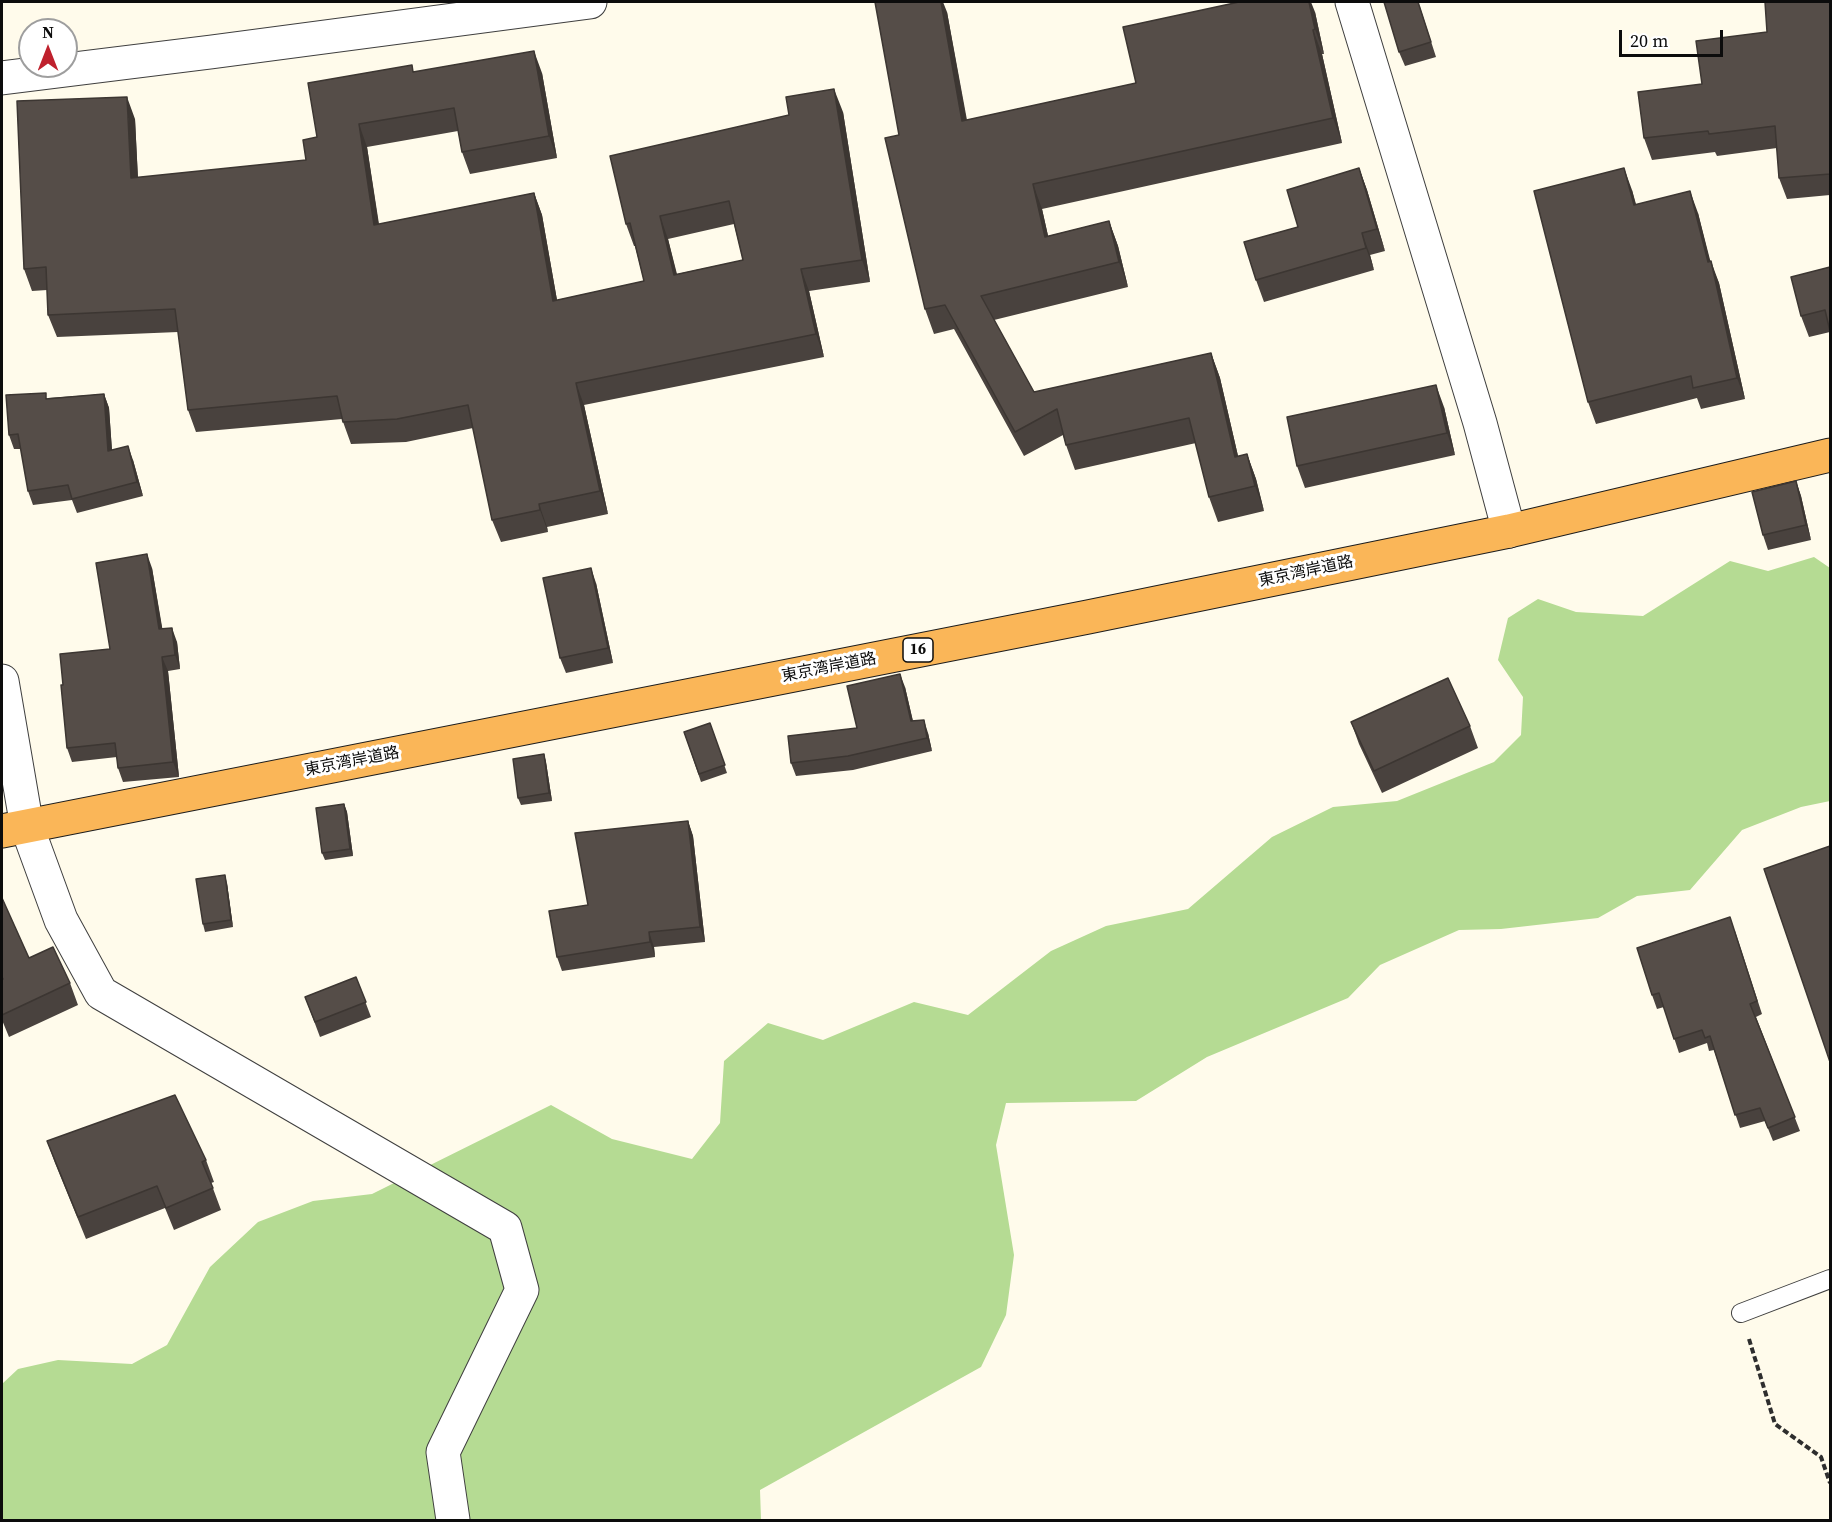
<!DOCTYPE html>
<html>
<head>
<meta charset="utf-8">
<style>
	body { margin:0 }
	#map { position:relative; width:1832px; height:1522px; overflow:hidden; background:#fffbeb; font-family:"Source Serif 4",serif }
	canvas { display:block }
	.frame { position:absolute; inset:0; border:3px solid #0c0c0c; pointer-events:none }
	.north { position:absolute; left:18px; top:18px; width:60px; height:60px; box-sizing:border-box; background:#fff; border:2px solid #9e9e9e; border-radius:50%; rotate:0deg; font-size:16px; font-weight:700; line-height:24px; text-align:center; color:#0c0c0c }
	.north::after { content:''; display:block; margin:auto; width:21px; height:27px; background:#bf212d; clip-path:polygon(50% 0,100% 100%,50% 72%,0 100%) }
	.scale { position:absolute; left:1619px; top:30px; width:104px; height:27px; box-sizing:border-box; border:3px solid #0c0c0c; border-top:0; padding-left:8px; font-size:18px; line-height:21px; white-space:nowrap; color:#0c0c0c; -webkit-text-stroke:4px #fff; paint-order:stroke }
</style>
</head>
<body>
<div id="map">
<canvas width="1832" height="1522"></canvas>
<div class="frame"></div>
<div class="north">N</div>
<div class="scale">20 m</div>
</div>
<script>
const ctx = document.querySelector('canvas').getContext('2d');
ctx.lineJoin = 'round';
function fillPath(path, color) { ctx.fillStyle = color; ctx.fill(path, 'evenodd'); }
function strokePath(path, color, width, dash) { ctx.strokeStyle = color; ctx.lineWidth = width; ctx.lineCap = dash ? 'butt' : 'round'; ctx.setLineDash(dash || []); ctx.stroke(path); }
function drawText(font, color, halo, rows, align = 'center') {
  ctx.font = font + ' "Source Serif 4","Noto Sans JP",serif'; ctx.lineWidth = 6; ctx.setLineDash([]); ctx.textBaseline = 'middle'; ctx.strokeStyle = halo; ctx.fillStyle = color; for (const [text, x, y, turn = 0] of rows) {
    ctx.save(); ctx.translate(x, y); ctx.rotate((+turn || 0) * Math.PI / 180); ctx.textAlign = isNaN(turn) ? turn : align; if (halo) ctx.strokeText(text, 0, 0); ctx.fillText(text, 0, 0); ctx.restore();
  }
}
fillPath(new Path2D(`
	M1814,557L1830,568V801L1801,807L1742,830L1690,890L1637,896L1598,918L1501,929L1459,930L1380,965L1348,998L1207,1057L1136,1101L1006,1103L996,1145L1014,1255L1006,1315L981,1367L760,1490L761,1520H2V1384L18,1369L58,1360L132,1364L167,1345L210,1267L258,1222L313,1201L372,1194L551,1105L612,1139L692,1159L720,1123L724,1061L768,1023L823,1040L914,1002L968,1015L1051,951L1106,926L1188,909L1272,837L1333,807L1397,801L1494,762L1521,735L1523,697L1498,660L1508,618L1538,599L1576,612L1643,616L1730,561L1768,571Z`), '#b5db93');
const service = new Path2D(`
	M1741,1313L1830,1279`);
const minor = new Path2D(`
	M1352,2L1480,423L1509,531
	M2,78L211,52L590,2
	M27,827L61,920L101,993L505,1228L522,1290L443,1452L453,1520`);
const tertiary = new Path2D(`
	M2,681L27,827`);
const trunk = new Path2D(`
	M2,831L1088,617L1509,531L1830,455`);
strokePath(service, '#3f3f3f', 20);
strokePath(minor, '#3f3f3f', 35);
strokePath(tertiary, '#3f3f3f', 35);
strokePath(trunk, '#1d1d1d', 35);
strokePath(new Path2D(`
	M1749,1339L1775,1424L1821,1457L1830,1483`), '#2e2e2e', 4, [6, 3]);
strokePath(service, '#fff', 18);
strokePath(minor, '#fff', 33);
strokePath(tertiary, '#fff', 33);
strokePath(trunk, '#fab658', 33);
fillPath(new Path2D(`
	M1830,2V195L1787,199L1779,178L1777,148L1717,156L1715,152L1652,160L1644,138L1702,84L1767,32Z
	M1420,7L1436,57L1405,66L1399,52Z
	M947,12L967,120L1136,83L1315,12L1324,54H1322L1342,143L1042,209L1048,236L1109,221L1118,246L1128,287L994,320L1034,392L1211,353L1220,378L1238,456L1247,454L1256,479L1264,511L1218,522L1209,497L1196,443L1075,470L1066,445L1063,435L1024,456L954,329L934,334L925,309L899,135Z
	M415,71L542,73L557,158L470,174L462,152L458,131L367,147L379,224L534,193L542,215L557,300L644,281L635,246H634L626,224L843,112L870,282L809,291L824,357L584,405L608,514L547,527L548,532L501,542L492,520L473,428L406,442L351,444L342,419L196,432L188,410L178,332L57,337L48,315L47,290L32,291L24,269L135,119L138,178L306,160L317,137ZM734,224L743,260L677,274L668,239Z
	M1359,168L1367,190L1385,251L1370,255L1374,270L1264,302L1256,280L1298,227Z
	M1632,190L1636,204L1698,213L1710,262L1719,283L1745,399L1701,409L1697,398L1596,424L1588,402Z
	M1830,267V332L1809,337L1801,316Z
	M104,394L109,408L112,450L133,460L143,496L77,513L72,500L33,505L28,491L21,449H14L9,435L48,398Z
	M1444,407L1455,455L1305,488L1297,466Z
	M1796,481L1801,496L1811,540L1768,550L1763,535Z
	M152,568L162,629L177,642L180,669L168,671L179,777L123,782L118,768L117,757L72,762L67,748L63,685L110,649Z
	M596,583L613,663L566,673L560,658Z
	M905,687L913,721L928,733L932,751L853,770L796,776L791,763L857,728Z
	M1351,722L1470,726L1478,748L1382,793L1359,744Z
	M710,723L727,773L701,782L684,732Z
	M544,754L546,762L552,801L521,805L518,798Z
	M344,804L347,812L353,856L325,860L322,853Z
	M688,821L693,836L705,942L654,947L655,957L562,971L557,957L588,905Z
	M227,883L233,927L205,932L203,924Z
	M2,898L29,958L70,983L78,1005L9,1037L2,1020Z
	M1735,931L1762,1014L1756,1017L1800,1131L1773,1141L1765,1121L1740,1128L1714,1050L1709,1051L1707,1043L1679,1053L1664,1007L1657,1009L1652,995Z
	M356,977L371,1017L320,1037L305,997Z
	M47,1141L206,1160L214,1182L211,1183L221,1210L174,1230L165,1208L86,1239L55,1163Z`), '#49423e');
fillPath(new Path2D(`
	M941,2H943L947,12L971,146L962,121Z
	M1309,2H1311L1315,12L1324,54L1315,29Z
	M1313,30L1322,54L1342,143L1333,118Z
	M534,51L542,73L557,158L549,136Z
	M834,89L843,112L870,282L862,260Z
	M127,97L135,119L139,201L131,178Z
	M359,124L367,147L382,247L374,225Z
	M1359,168L1367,190L1385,251L1377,229Z
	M1624,168L1632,190L1641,226L1634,205Z
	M1033,184L1042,209L1054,262L1045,237Z
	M1690,191L1698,213L1716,283L1708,262Z
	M534,193L542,215L561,323L553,301Z
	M660,216L668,239L682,297L674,275Z
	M1109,221L1118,246L1128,287L1119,262Z
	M1362,233L1370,255L1374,270L1366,248Z
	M1711,261L1719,283L1745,399L1737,378Z
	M801,269L809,291L824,357L816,334Z
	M1211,353L1220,378L1244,482L1235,457Z
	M576,383L584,405L608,514L600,491Z
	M1436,385L1444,407L1455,455L1447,433Z
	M104,394L109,408L113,466L108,451Z
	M128,446L133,460L143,496L137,482Z
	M1247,454L1256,479L1264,511L1255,486Z
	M1796,481L1801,496L1811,540L1806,525Z
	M539,504L547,527L548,532L540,510Z
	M147,554L152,568L165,644L159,629Z
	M591,568L596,583L613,663L608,648Z
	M172,628L177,642L180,669L175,655Z
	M162,657L168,671L179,777L173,762Z
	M900,674L905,687L916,735L911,721Z
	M924,720L928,733L932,751L927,738Z
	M544,754L546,762L552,801L549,793Z
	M344,804L347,812L353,856L350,849Z
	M688,821L693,836L705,942L700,927Z
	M225,875L227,883L233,927L231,920Z
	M649,932L654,947L655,957L650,942Z`), '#3c3632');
const building = new Path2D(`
	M875,2H941L962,121L1136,83L1123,27L1239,2H1309L1315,29L1313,30L1333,118L1033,184L1045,237L1109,221L1119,262L981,296L1034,392L1211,353L1235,457L1247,454L1255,486L1209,497L1189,418L1066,445L1057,409L1015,432L945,305L925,309L885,138L899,135Z
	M1384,2H1418L1431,42L1399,52Z
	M1765,2H1830V174L1779,178L1775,126L1709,134L1708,131L1644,138L1638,92L1702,84L1696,41L1767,32Z
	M534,51L549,136L462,152L454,108L359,124L374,225L534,193L553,301L644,281L630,223L626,224L610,156L789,115L786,97L834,89L862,260L801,269L816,334L576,383L600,491L539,504L540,510L492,520L468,405L397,419L343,422L337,396L188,410L175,309L48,315L46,267L24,269L17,101L127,97L131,178L306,160L303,140L317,137L308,83L412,65L413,72ZM729,201L743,260L674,275L660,216Z
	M1359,168L1377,229L1362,233L1366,248L1256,280L1244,242L1298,227L1287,190Z
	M1624,168L1634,205L1690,191L1708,262L1711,261L1737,378L1693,388L1691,376L1588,402L1534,191Z
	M1830,267V331L1825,310L1801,316L1791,277Z
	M1436,385L1447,433L1297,466L1287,417Z
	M46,393V399L104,394L108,451L128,446L137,482L72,499L68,485L28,491L18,434L9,435L6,395Z
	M1796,481L1806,525L1763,535L1752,492Z
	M147,554L159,629L172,628L175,655L162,657L173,762L118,768L115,743L67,748L61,685H63L60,654L110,649L96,563Z
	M591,568L608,648L560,658L543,578Z
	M900,674L911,721L924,720L927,738L848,756L791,763L788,736L857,728L847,686Z
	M1448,678L1470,726L1374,771L1351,722Z
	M710,723L725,765L699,774L684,732Z
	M544,754L549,793L518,798L513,759Z
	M344,804L350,849L322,853L316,808Z
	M688,821L700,927L649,932L650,942L557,957L549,911L588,905L575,833Z
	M1830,846V1062L1764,869Z
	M225,875L231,920L203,924L196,879Z
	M2,898L29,958L53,947L70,983L2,1015V980L3,979L2,977Z
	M1730,917L1757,1001L1750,1004L1795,1117L1768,1128L1760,1108L1735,1115L1710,1036L1705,1038L1702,1030L1674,1039L1659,993L1652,995L1637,948Z
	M356,977L366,1002L315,1022L305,997Z
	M175,1095L206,1160L202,1162L213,1188L166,1208L157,1186L78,1217L47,1141Z`);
fillPath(building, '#554d48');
strokePath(building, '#3c3632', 1.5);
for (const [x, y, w] of [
	[918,650,30]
]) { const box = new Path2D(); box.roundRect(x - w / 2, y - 12, w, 24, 4.5); ctx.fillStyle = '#fff'; ctx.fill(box); strokePath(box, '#0c0c0c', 1.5); }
drawText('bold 15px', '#0c0c0c', null, [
	["16",918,650]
]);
drawText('16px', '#0c0c0c', '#fff', [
	["東京湾岸道路",1306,572,-12],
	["東京湾岸道路",829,668,-11],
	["東京湾岸道路",352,762,-11]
]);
</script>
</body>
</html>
